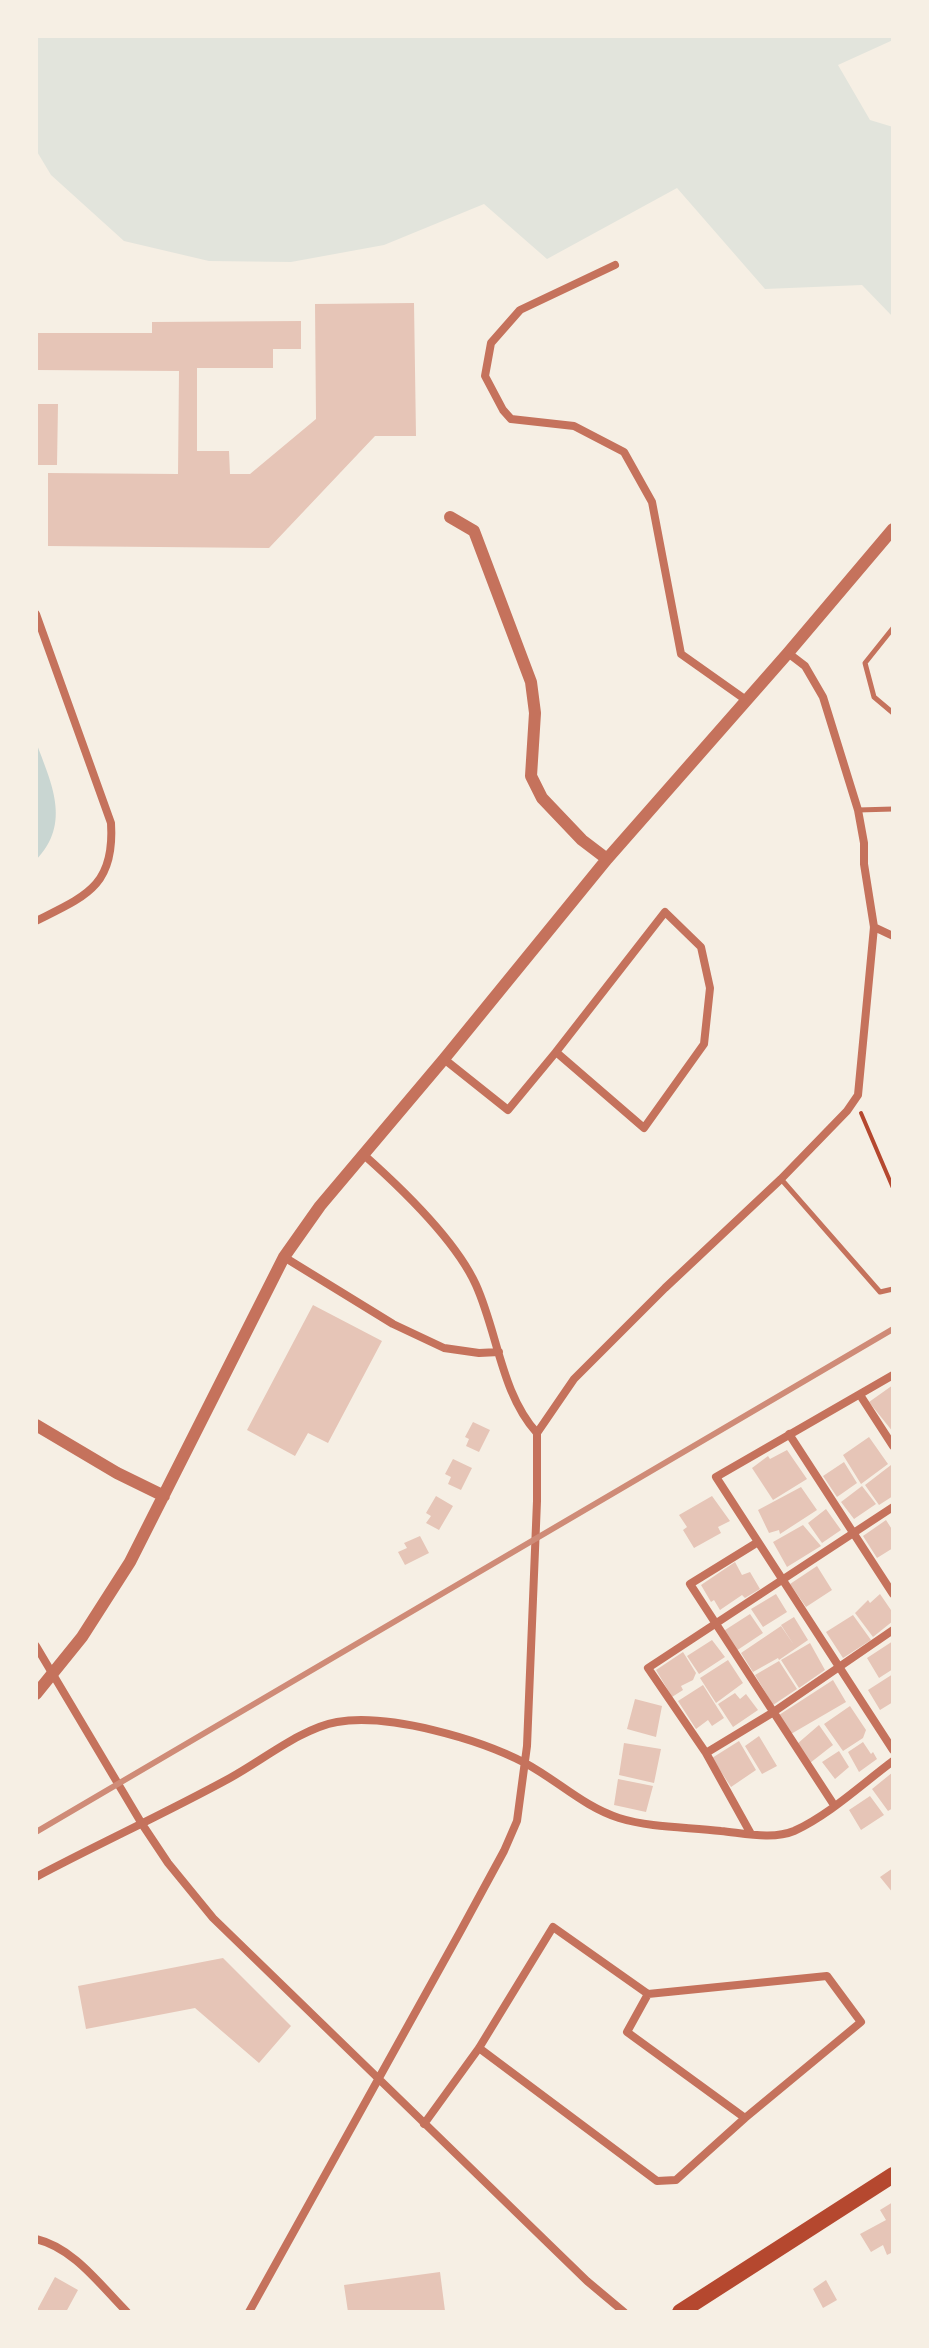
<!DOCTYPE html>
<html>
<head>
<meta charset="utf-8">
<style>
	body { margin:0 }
	#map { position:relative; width:929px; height:2348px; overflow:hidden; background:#f6efe4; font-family:"Varela Round",sans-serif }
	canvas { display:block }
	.frame { position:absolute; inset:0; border:38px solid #f6efe4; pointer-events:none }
</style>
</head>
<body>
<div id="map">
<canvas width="929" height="2348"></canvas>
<div class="frame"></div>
</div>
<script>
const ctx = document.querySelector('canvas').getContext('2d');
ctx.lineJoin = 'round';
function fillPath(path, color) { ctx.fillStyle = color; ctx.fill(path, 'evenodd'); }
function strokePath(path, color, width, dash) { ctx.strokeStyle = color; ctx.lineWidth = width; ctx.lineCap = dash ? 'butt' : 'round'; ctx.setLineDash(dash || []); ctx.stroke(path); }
fillPath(new Path2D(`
	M36,36H893V40L838,65L870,120L893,127V317L862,285L765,289L677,188L547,259L484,204L384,245L291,262L209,261L124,241L51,175L36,150Z`), '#e2e4dc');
fillPath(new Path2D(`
	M36,742C51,783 72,823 36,860Z`), '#c9d6d2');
fillPath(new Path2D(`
	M414,303L416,436H375L269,548L48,546V473L178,474L179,371L36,370V333H152V322L301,321V349H273V368H197V451H229L230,474H250L316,419L315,304Z
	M36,404H58L57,465H36Z
	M313,1305L382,1341L328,1443L308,1433L295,1456L247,1430Z
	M893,1385V1432L869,1402Z
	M473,1422L490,1430L479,1452L466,1446L469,1439L465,1437Z
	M869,1437L888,1464L861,1484L843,1455Z
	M787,1450L807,1479L773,1500L752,1468L768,1456L770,1459Z
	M453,1459L472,1468L461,1490L448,1484L451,1477L445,1474Z
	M844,1462L857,1483L837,1497L823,1476Z
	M891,1465L893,1496L879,1505L865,1485Z
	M862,1486L876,1504L854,1519L841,1502Z
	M801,1487L817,1510L780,1534L779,1530L769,1533L758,1510Z
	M436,1496L453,1506L439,1530L426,1523L431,1516L426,1513Z
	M712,1496L730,1521L718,1527L721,1533L694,1548L683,1530L687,1527L679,1515Z
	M826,1509L841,1530L822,1543L808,1523Z
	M886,1520L893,1531V1548L877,1558L863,1536Z
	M803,1525L821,1546L787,1567L773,1542Z
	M420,1536L429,1553L405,1565L398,1552L407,1548L404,1543Z
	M735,1562L742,1575L750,1572L760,1589L745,1598L742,1595L720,1610L714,1600L711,1602L701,1585Z
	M817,1566L832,1590L806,1607L790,1584Z
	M776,1594L787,1612L763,1627L751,1609Z
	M880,1594L893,1613V1621L873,1637L855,1613L868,1600L870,1603Z
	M750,1614L763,1633L736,1651L722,1632Z
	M853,1615L871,1640L843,1658L826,1632Z
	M794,1617L808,1640L779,1660L778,1658L753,1672L741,1653L781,1626L794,1645L781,1625Z
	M712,1640L725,1657L699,1674L687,1656Z
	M893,1641V1669L879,1678L867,1658Z
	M810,1643L825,1670L799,1688L781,1660Z
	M683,1652L696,1673L693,1680L681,1686L683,1690L672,1697L656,1670Z
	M728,1660L743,1683L716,1703L700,1678Z
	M779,1661L797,1689L773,1705L755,1675Z
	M893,1674V1702L880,1710L868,1690Z
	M833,1680L846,1702L791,1734L779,1715Z
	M703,1685L724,1718L712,1726L708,1720L696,1729L678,1701Z
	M735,1693L740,1699L746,1694L758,1710L733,1727L718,1704Z
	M635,1699L662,1706L656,1737L627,1729Z
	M850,1706L866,1730L863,1738L843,1751L824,1724Z
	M819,1725L833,1745L810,1763L797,1744Z
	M759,1736L777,1766L762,1774L745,1746Z
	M739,1741L756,1770L731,1787L712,1758Z
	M863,1742L871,1754L873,1752L877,1759L859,1772L848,1752Z
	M624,1743L661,1749L654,1783L619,1775Z
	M839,1751L849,1767L835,1779L822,1762Z
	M893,1772V1808L888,1811L872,1789Z
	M618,1779L653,1786L646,1812L614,1805Z
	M870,1796L884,1815L861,1830L849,1810Z
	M893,1868V1893L880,1877Z
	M223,1958L291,2026L259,2063L195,2008L86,2029L78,1986Z
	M893,2202V2252L887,2255L883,2245L871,2252L860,2234L886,2220L880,2210Z
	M440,2272L445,2311L348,2312L344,2285Z
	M55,2277L78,2290L66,2312H36Z
	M826,2280L837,2300L823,2308L813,2289Z`), '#e6c5b7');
strokePath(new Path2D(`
	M861,1113L893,1188`), '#b5482f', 4);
strokePath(new Path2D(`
	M893,628L865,663L874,697L893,713
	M858,810L893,809
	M781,1179L880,1292L893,1289`), '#c5725c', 5);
strokePath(new Path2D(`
	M615,265L520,310L491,343L485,376L503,410L511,419L574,426L624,452L652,502L681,654L746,700
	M36,614L111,823C115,886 86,896 36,921
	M665,912L701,947L710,988L704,1044L644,1128L556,1052Z
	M874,927L893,936
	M444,1059L508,1110L556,1052
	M364,1155C400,1187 456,1241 476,1285C498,1334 501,1393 537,1433
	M284,1257L393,1324L444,1348L479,1353L499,1352
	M893,1375L716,1477L893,1750
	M860,1395L893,1446
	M789,1434L893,1594
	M758,1542L690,1584L834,1805
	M36,1646L142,1824L168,1863L213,1918L587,2281L624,2312
	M706,1753L772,1713L893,1630
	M751,1834L706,1753L648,1668L893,1507
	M36,1877C100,1843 166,1813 230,1778C263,1760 302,1728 337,1722C389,1713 479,1739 525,1763C557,1780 584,1807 619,1818C651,1828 688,1827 721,1831C743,1833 773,1840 794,1831C829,1815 862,1784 893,1761
	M648,1994L627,2032L745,2118
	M424,2124L479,2048L553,1927L648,1994L827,1976L861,2022L745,2118L676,2180L657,2181L479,2048
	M36,2239C74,2248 100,2285 127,2312
	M249,2312L460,1932L504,1851L517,1821L527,1746L537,1501V1433L574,1379L665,1288L781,1179L847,1111L858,1095L874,927L864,864V843L858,810L823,697L805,666L788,653`), '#c5725c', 8);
strokePath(new Path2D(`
	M450,517L474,531L531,682L535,713L531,776L542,798L582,840L607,859
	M36,1425L117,1473L164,1496
	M36,1694L82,1637L130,1562L284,1257L320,1206L444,1059L607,859L788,653L893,529`), '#c5725c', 12);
strokePath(new Path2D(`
	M680,2312L893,2175`), '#b5482f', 16);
strokePath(new Path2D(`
	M36,1832L893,1329`), '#cf8b77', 6);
</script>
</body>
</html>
